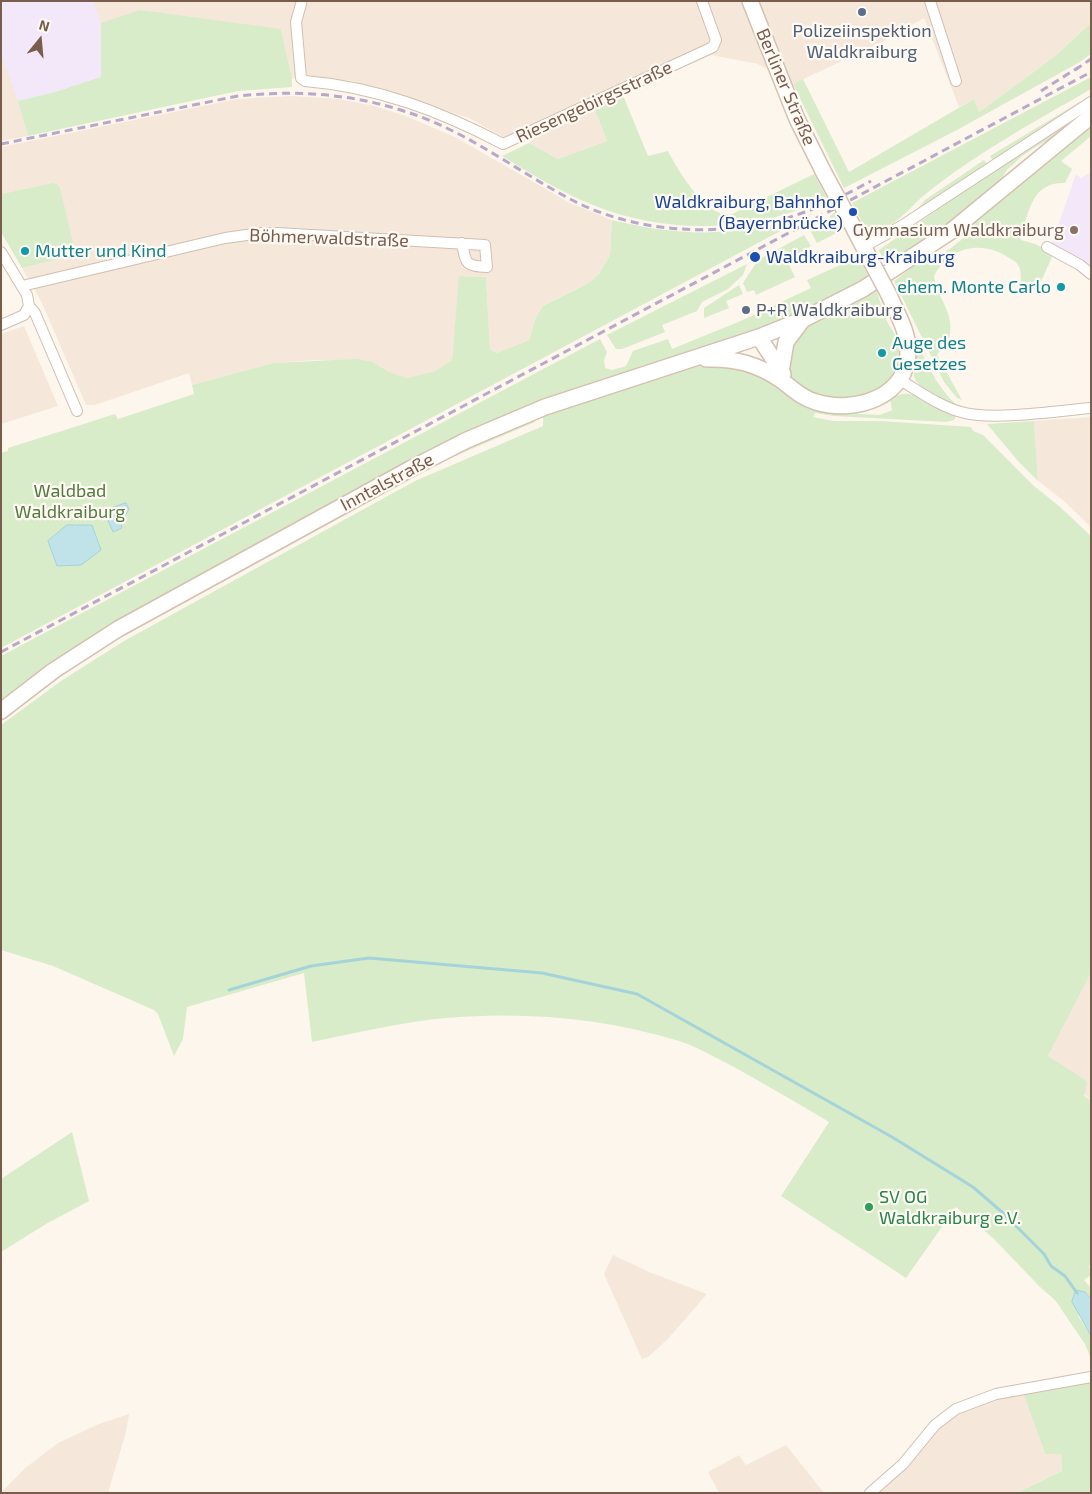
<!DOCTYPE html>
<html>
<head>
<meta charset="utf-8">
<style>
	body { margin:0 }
	#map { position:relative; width:1092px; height:1494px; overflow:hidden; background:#fdf6ec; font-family:"Exo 2",sans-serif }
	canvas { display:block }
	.frame { position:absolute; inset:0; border:2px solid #7a5c4d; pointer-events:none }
	.north { position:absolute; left:15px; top:15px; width:50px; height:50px; -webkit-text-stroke:4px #fffaf3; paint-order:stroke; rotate:17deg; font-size:14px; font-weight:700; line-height:20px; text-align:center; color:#7a5c4d }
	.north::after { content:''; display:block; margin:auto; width:18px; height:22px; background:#7a5c4d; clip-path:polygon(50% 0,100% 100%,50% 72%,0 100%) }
</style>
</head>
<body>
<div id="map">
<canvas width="1092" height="1494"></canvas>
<div class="frame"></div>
<div class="north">N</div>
</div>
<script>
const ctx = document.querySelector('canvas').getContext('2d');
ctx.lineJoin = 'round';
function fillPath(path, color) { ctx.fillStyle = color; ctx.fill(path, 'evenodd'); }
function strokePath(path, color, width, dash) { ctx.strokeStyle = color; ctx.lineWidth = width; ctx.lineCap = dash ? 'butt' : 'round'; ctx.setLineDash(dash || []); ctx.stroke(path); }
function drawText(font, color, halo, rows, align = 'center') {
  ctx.font = font + ' "Exo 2",sans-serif'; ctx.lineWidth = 4.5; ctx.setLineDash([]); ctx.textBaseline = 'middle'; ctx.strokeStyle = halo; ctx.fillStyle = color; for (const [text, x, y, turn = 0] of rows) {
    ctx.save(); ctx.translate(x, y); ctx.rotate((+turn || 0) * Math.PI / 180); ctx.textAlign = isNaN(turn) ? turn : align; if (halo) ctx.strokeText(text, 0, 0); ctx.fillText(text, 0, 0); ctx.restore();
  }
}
fillPath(new Path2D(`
	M1,1H1091V23L1054,57L979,112L974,99L959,107L924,18L884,41L793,84L758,64L711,55L503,137L469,118L353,81L292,78L281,29L19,101L28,136L1,141Z
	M291,96L338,99L375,106L408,117L455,137L570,203L612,220L610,255L599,274L587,284L543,306L536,317L529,340L497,353L490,349L486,277L460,276L452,360L435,371L407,378L389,372L373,362L316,360L273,363L192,385L189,373L95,405H86L41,301L22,268L76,255L52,183L1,194V147L237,99Z
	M593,105L607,141L558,159L529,143L537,132Z
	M24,326L58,406L1,424V334Z
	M1091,417V527L1064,501L1038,481L1034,421Z
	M1091,973V1100L1083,1093L1087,1083L1048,1056Z
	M613,1255L649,1272L707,1294L667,1340L648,1357L642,1359L604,1274Z
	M1023,1393L1045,1454H1061L1062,1471L1017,1493H875L937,1425L978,1402Z
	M129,1414L126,1432L108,1493H1L24,1469L58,1443L99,1424Z
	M786,1445L824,1493H719L708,1472L739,1455L746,1465Z`), '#f5e8da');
fillPath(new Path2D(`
	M1,1H93L101,23L102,77L55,92L18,101L1,55Z
	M1091,172V270L1053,246L1052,243L1076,174L1081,178Z`), '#f3e8fa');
fillPath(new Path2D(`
	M140,10L281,29L292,78V87L238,91L28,136L18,101L55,92L101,77V23Z
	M1091,23V54L1078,63L957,130L844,188L793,84L803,79L849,172L974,99L979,112L1054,57Z
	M1091,77V89C1034,122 973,155 922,197C906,211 895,229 872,229L863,224L852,203Z
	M622,93L648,156L668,151C677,169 708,221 732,214L814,174L827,198C756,233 666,235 593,205C561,192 531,174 502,156L529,143L558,159L607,141L593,105Z
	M1091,95V98L993,161L990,156Z
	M1090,108L1053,138L1037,146L1021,157L1007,170L996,187L945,227L887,267L879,250L996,169Z
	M1091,124V136L1061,161L1072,169L1065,183C1031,182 1028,213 1021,240C1033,243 1045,246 1052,257L1039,286L1029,292L1022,291C1019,282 1023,272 1018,265C1016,261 1010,259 1006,256C979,240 949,248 934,276C936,296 954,312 950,334C949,341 941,349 937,355L962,400L957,398L944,382L894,281L922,260L943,254L965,237L971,222Z
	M984,160L987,164L913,214L925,200Z
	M52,183L57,184L60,188L76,255L22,268L1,232V194Z
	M835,212L844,229L817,243L811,232L832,220L830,216Z
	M814,213L1,648V453L8,451V448L115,414L118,419L194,394L192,385L273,363L356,359L373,362L389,372L407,378L435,371L452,360L459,276L486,277L490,349L497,353L529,340L536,317L543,306L587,284L599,274L610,255L612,220C683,238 744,237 814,213Z
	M804,235L811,246L790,260L789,265L795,277L756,295L754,290L747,292L743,283L758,260Z
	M858,257L870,279L758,332L495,421L1,703V656L600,339L607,352L604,360L605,368L612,370L626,366L633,351L668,339L672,349L743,320L811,288L807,280Z
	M747,264L743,275L728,289L702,302L697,311L662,325L665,332L622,349H616L607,335Z
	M739,285L743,294L726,301L729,308L704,318V308Z
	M876,289C880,300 883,314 889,325C894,333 899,338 899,349C900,428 753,403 794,342C798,337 801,330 805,326C810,322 819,319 825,316C842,307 859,298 876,289Z
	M912,329C923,357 936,387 958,406C945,402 918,391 914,376C913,368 916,360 916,352C916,345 913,337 912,329Z
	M718,364L730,365L766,378L790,397L859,414L880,415L892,410L890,400C912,382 934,408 956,416L954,420L946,422L834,416L815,413L813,417L833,421H881L971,427L973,431L983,435L1034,486L1059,506L1091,536V973L1048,1056L1085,1080L1087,1083L1084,1096L1091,1100V1266L1089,1265L1091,1275L1084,1280L1091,1288V1299L1085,1292L1078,1316L1091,1336V1359L1085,1344L1055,1300L1040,1287L993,1238L956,1207L906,1278L781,1196L829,1122C798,1103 766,1085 734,1067C716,1058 698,1047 679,1041C605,1018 523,1011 446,1018C401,1022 356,1033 312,1042L304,973L187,1007L183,1039L174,1056L158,1014L154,1010L53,966L1,950V725L61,681L124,641L262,565L415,481L543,426V414L671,373L702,365Z
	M534,417L535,422L448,459L413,478L121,637L84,660L1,720L57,676L120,635L447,457Z
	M1034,421L1038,481L1018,461L987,424Z
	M72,1132L89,1201L46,1224L1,1252V1179Z
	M1091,1380V1493H1017L1062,1471L1061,1454H1045L1023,1393Z`), '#d8ecc9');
const water = new Path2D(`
	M126,503L129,509L121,523L122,528L113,532L104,511Z
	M67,525H92L101,550L81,565L57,566L48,541Z
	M1076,1290L1085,1292L1091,1299V1336L1072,1302Z`);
fillPath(water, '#bfe3e8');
strokePath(water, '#a5d3da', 1);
strokePath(new Path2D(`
	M229,990L311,966L369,958L542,973L637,994L892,1137L973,1187L1003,1213L1044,1254L1051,1266L1065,1276L1077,1293`), '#a5d3da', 3);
const street = new Path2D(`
	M930,1L956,81
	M301,4L296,22L301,78L305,81C377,87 440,111 503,144L713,47L716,40L702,1
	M863,247L903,225L1091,102
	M1047,247L1080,265L1091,274
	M1,252L27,295L29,306L24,315L1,325
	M22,286L225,238L261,233H277C347,237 416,241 485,245L487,267C465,266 466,264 462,243
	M29,306L35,313L77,411
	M900,380C919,391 939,406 961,412C991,421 1057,411 1091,408
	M870,1493L903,1464L935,1425L956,1409L996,1394L1091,1377`);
const secondary = new Path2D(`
	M750,1L797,119L824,173
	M848,217L872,263
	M759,337L783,374
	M706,359C735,358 757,364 781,380C793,389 802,398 816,402C855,414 910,397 908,348C907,329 896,312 889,295
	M781,372L786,342L801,322
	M1,711L53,671L118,629L410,469L467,440L545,407L759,337L804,319L863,289L950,232L1091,116`);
strokePath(street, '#d1beb0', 12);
strokePath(secondary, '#d6c0b0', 18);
strokePath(street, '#fff', 10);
strokePath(secondary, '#fff', 15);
strokePath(new Path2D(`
	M1075,70L1091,59
	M1041,91L1079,67
	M1,144L238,96C305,89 368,95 431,121C479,141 523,174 570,199C642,237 738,239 813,209C833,202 852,191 871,181
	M1,652L1091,72`), '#b9a8c9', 3, [8, 5]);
const secondaryBridge = new Path2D(`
	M824,173L848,217
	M872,263L889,295`);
strokePath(secondaryBridge, '#d6c0b0', 18, []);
strokePath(secondaryBridge, '#fff', 15);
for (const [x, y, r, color] of [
	[862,12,5,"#5c6f8a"],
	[853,212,5,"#1a4fb4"],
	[1074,230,5,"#8d6e63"],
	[25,251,5,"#0f9aa8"],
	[755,257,6,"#1a4fb4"],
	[1061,287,5,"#0f9aa8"],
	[746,310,5,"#5c6f8a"],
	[882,353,5,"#0f9aa8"],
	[869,1207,5,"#2e9e5b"]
]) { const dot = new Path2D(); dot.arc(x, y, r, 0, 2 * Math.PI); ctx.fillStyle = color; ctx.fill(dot); strokePath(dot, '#fffaf3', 2); }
drawText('18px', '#4e5e75', '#fffaf3', [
	["Polizeiinspektion",862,31],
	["Waldkraiburg",862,52],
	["P+R Waldkraiburg",756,310,"left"]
]);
drawText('18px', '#7a5c4d', '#fffaf3', [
	["Berliner Straße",786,87,67],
	["Riesengebirgsstraße",594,102,-25],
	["Böhmerwaldstraße",329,238,2],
	["Inntalstraße",387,482,-28]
]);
drawText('18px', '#164399', '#fffaf3', [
	["Waldkraiburg, Bahnhof",843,202],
	["(Bayernbrücke)",843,223],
	["Waldkraiburg-Kraiburg",766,257,"left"]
], 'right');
drawText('18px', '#785e54', '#fffaf3', [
	["Gymnasium Waldkraiburg",1064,230]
], 'right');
drawText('18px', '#0d838f', '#fffaf3', [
	["Mutter und Kind",35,251],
	["ehem. Monte Carlo",1051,287,"right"],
	["Auge des",892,343],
	["Gesetzes",892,364]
], 'left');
drawText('18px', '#537a41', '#fffaf3', [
	["Waldbad",70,491],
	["Waldkraiburg",70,512]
]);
drawText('18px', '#27864d', '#fffaf3', [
	["SV OG",879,1197],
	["Waldkraiburg e.V.",879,1218]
], 'left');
</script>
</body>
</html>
